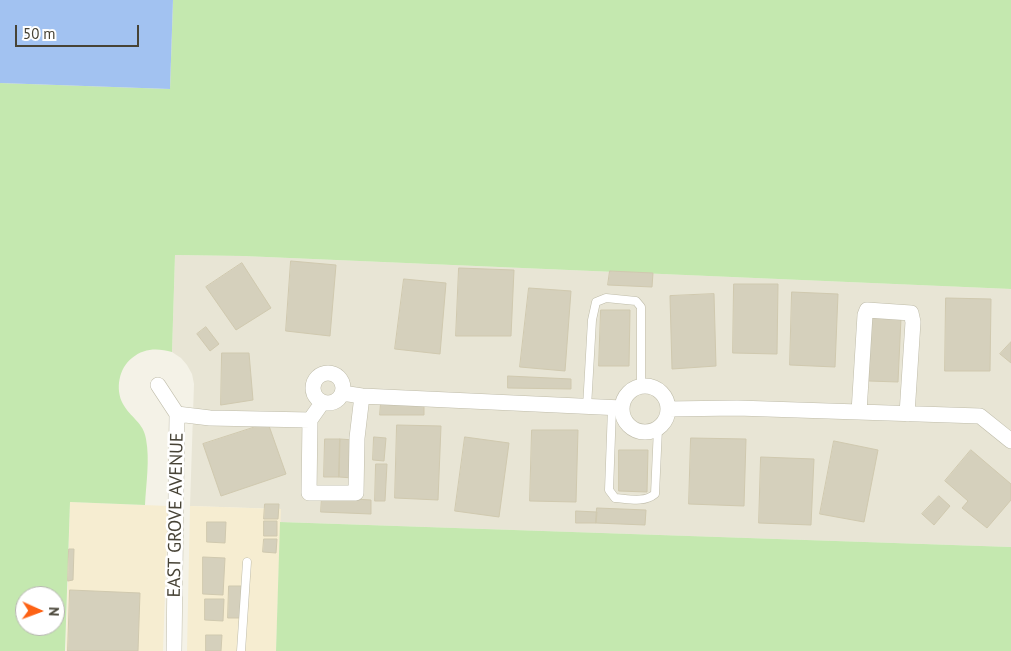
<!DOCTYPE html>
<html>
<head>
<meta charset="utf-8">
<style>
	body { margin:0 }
	#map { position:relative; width:1011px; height:651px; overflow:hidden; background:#f4f2e7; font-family:"PT Sans",sans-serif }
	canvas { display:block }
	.north { position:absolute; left:15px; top:586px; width:50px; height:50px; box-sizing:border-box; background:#fff; border:1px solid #b5b4af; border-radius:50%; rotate:92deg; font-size:14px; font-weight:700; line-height:20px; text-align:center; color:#474336 }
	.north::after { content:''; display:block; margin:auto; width:18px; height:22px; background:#fd6215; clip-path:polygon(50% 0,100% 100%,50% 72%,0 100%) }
	.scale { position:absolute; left:15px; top:25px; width:124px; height:22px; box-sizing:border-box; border:2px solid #474336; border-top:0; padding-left:6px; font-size:15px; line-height:18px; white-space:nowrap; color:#474336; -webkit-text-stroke:4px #fff; paint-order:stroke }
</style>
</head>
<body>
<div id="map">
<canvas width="1011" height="651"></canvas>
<div class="north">N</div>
<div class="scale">50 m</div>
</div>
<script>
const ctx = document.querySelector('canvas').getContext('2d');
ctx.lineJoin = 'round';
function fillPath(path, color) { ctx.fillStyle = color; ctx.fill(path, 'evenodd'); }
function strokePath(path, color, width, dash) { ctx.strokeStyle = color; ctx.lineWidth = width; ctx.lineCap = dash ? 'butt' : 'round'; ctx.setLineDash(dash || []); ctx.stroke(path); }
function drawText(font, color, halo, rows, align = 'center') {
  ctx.font = font + ' "PT Sans",sans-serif'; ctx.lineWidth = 5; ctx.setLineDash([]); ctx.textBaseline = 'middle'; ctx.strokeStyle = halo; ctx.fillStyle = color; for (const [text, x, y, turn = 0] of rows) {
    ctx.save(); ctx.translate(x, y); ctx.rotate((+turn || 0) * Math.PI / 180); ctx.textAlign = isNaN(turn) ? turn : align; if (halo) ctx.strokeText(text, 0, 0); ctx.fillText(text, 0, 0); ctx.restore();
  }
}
fillPath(new Path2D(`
	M175,255L243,256L1011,289V547L280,522V509L190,506L194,384L192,374L187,365L181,358L172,352Z`), '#e8e5d5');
fillPath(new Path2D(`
	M70,502L168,506L163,651H66Z
	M190,506L281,509L276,651H187Z`), '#f6edd1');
fillPath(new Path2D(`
	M173,0H1011V289L243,256L175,255L172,352C158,348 144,348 132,358C119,368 115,389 123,404C130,417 144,423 146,439C150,460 146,484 145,505L70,502L65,651H0V83L170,89ZM25,596H55V626H25Z
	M280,522L1011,547V651H276Z`), '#c4e8af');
fillPath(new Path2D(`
	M0,0H173L170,89L0,83Z`), '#a2c2f1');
const building = new Path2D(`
	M291,261L336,265L330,336L286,331Z
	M242,263L271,308L236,330L206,287Z
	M459,268L514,270L511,336H456Z
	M610,271L653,273L652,287L608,285Z
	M404,279L446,283L440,354L395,349Z
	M734,284H778L777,354L733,353Z
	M529,288L571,291L565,371L520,367Z
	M792,292L838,294L835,367L790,365Z
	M714,294L716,366L672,369L670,296Z
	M946,298L991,299L990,371H945Z
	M601,310H630L629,366H599Z
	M872,317L901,318L898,382L869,381Z
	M206,327L219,344L210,351L197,334Z
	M1011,342V363L1000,354Z
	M222,353H249L253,400L221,405Z
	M508,376L571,379V389L508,388Z
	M381,403L424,404V415H380Z
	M268,423L286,474L221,496L203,444Z
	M397,425L441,426L438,500L395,498Z
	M532,430H578L576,502L530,501Z
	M374,437L386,438L384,461L373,460Z
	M465,437L509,443L499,517L455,511Z
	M691,438L746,439L744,506L689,504Z
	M325,439H340L339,477H324Z
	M340,439L354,440L353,478L339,477Z
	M834,441L878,450L864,522L820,514Z
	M619,450H648L647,492L619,491Z
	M971,450L1011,484V500L987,528L962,508L968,501L945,481Z
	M761,457L814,459L811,525L759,523Z
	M376,464H387L385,501H375Z
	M939,496L950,506L934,525L922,514Z
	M322,497L371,500V514L321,512Z
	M265,504H279L278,519H264Z
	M597,508L646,510L645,525L596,523Z
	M576,511L597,512L596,523H576Z
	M264,521H277V536H264Z
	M207,522H226L225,543L207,542Z
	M264,539H277L276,553L263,552Z
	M69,549H74L73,580L68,581Z
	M203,557L225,558L223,595L203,594Z
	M229,586H242L241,618H228Z
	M70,590L140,593L138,651H68Z
	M205,599H224L223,621L205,620Z
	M206,635H222L221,651H206Z`);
fillPath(building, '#d5d0bc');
strokePath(building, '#d0c9af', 1);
const lane = new Path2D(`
	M587,407L592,320L596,302L606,298L636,301L641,307V386
	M612,408L609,490L615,498C629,499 644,503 655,494L658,428
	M241,651L247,562`);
const street = new Path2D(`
	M313 388a15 15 0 1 1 30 0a15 15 0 1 1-30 0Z
	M158,385L177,414L174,651
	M622 409a23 23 0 1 1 46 0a23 23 0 1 1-46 0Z
	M342,393L362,396L622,408
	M668,409L737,408L980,416L1011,441
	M859,412L865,315L867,310L911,313L913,322L907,414
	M177,414L210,418L310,420L322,403
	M310,420L309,493H356L357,438L362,396`);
strokePath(lane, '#bfbca9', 9);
strokePath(street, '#bfbca9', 16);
strokePath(lane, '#fff', 8);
strokePath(street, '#fff', 15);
drawText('18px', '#474336', '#fff', [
	["EAST GROVE AVENUE",176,515,-89]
]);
</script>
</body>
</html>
